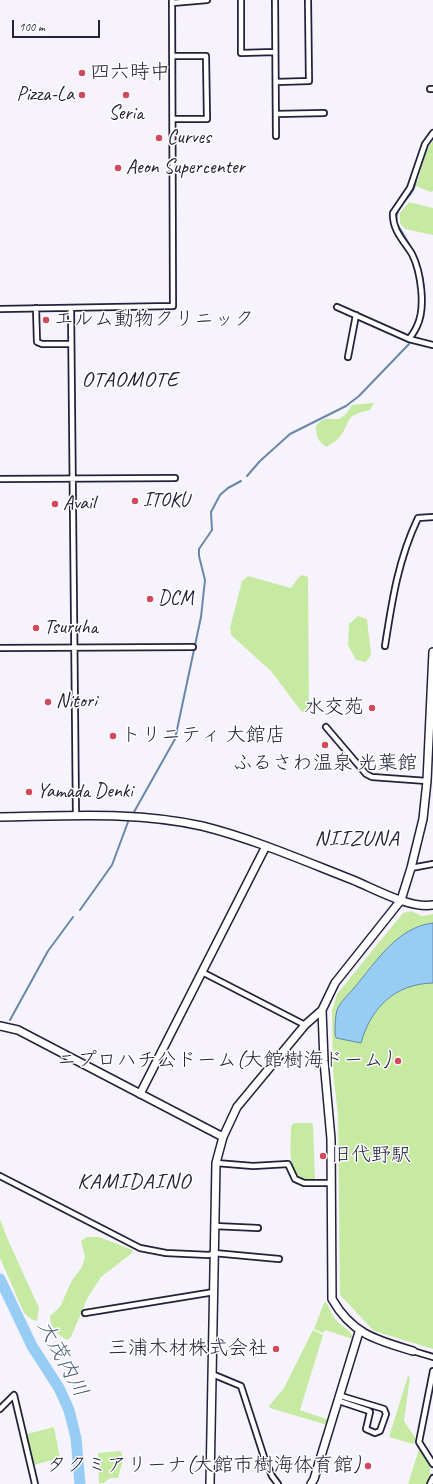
<!DOCTYPE html>
<html>
<head>
<meta charset="utf-8">
<style>
	body { margin:0 }
	#map { position:relative; width:433px; height:1484px; overflow:hidden; background:#f6f3fd; font-family:Caveat,sans-serif }
	canvas { display:block }
	.scale { position:absolute; left:12px; top:20px; width:88px; height:18px; box-sizing:border-box; border:2px solid #22223b; border-top:0; padding-left:5px; font-size:12px; line-height:14px; white-space:nowrap; color:#22223b; -webkit-text-stroke:3px #fff; paint-order:stroke }
</style>
</head>
<body>
<div id="map">
<canvas width="433" height="1484"></canvas>
<div class="scale">100 m</div>
</div>
<script>
const ctx = document.querySelector('canvas').getContext('2d');
ctx.lineJoin = 'round';
function fillPath(path, color) { ctx.fillStyle = color; ctx.fill(path, 'evenodd'); }
function strokePath(path, color, width, dash) { ctx.strokeStyle = color; ctx.lineWidth = width; ctx.lineCap = dash ? 'butt' : 'round'; ctx.setLineDash(dash || []); ctx.stroke(path); }
function drawText(font, color, halo, rows, align = 'center') {
  ctx.font = font + ' Caveat,"Klee One",sans-serif'; ctx.lineWidth = 3; ctx.setLineDash([]); ctx.textBaseline = 'middle'; ctx.strokeStyle = halo; ctx.fillStyle = color; for (const [text, x, y, turn = 0] of rows) {
    ctx.save(); ctx.translate(x, y); ctx.rotate((+turn || 0) * Math.PI / 180); ctx.textAlign = isNaN(turn) ? turn : align; if (halo) ctx.strokeText(text, 0, 0); ctx.fillText(text, 0, 0); ctx.restore();
  }
}
fillPath(new Path2D(`
	M433,141V191L431,192L416,186L427,149Z
	M409,202L433,208V235L405,229L400,223V213Z
	M371,403H374L370,410C341,416 352,424 338,439C335,442 330,444 327,447C318,443 316,435 316,426C325,415 327,420 339,419L346,414L352,405Z
	M302,575L308,577L309,711L305,713L301,711L271,671L231,635L230,628L242,581L248,576L291,588L298,578Z
	M358,616L367,619L371,655L366,662L356,660L348,645L349,624Z
	M411,911L422,916L433,914V1349L374,1331L340,1295L338,1115L333,1072L332,1011L337,994L403,913Z
	M294,1123H312L313,1126L315,1179L311,1181C285,1178 291,1145 291,1126Z
	M0,1219L8,1240L39,1308L37,1321L31,1319L24,1313L0,1258Z
	M87,1237H99L133,1250L132,1253L101,1277L88,1297L71,1337L67,1340C57,1334 50,1328 50,1316L60,1307L72,1280L82,1267L85,1257L81,1241Z
	M326,1302C330,1308 331,1314 336,1320C342,1327 351,1329 353,1339L325,1330L323,1333L314,1329L324,1303Z
	M313,1330L323,1335L300,1410L329,1420L327,1425L270,1408L269,1406L284,1388Z
	M408,1376L410,1377L404,1421L416,1439L413,1444L389,1437Z
	M54,1427L60,1458L34,1465L27,1434Z
	M419,1449C431,1466 433,1464 427,1484H408Z
	M121,1451L123,1460L118,1478H110L104,1483H99L98,1453Z`), '#c7eaa3');
const water = new Path2D(`
	M433,923V983C394,984 371,1008 361,1043L336,1038L335,1034C335,1027 335,1017 337,1010C340,1002 349,994 354,988C376,962 397,927 433,923Z`);
fillPath(water, '#97ccf5');
strokePath(water, '#6888ab', 1);
strokePath(new Path2D(`
	M428,143L433,137
	M418,172C416,177 416,183 414,188C408,201 393,208 397,224C412,249 424,265 424,295
	M414,336L420,326L422,319
	M247,476L260,461L290,434L346,406L359,396L409,344
	M134,812L175,739L201,617L205,580L199,556V549L212,530L211,512L220,495L228,488L241,481
	M80,910L112,865L128,822
	M10,1020L48,951L73,917`), '#6888ab', 2);
strokePath(new Path2D(`
	M0,1279L32,1346L59,1388L69,1410L76,1438L80,1484`), '#97ccf5', 11);
const street = new Path2D(`
	M241,0V53L275,52
	M275,0L276,136
	M172,3L207,0
	M276,82L309,81L308,0
	M430,89H433
	M276,114L324,113
	M173,119H207L206,56H173
	M337,307L409,339L433,345
	M36,308L37,342L42,344H71
	M71,308L76,816
	M0,309L173,306L172,0
	M409,339C412,335 415,331 417,326C426,308 421,272 412,254C404,241 392,230 393,213L410,188L425,144L433,133
	M348,357L356,315
	M0,479L175,478
	M385,646C392,601 398,560 418,518L433,517
	M0,648L193,647
	M326,727L366,774L372,777L427,781
	M411,868L433,864
	M202,972L305,1025
	M216,1163L253,1166L288,1164L295,1179L304,1183H331
	M0,1176L140,1248L166,1253L209,1255L214,1253L279,1259
	M214,1226L258,1228
	M85,1313L214,1292
	M413,1351L433,1357
	M433,1371L419,1442L433,1464
	M212,1374L241,1386L264,1457L272,1476L278,1484
	M339,1401L369,1411L370,1412L366,1429L375,1433L380,1431L386,1414L384,1409L341,1396
	M0,1409L14,1395L35,1484
	M430,1484L433,1478`);
const secondary = new Path2D(`
	M0,817C67,816 136,811 202,826C254,839 304,861 353,880C375,889 410,909 433,905
	M0,1026L18,1030L223,1137
	M140,1094L266,846
	M413,1351C376,1340 352,1334 332,1299L331,1139L324,1061L322,1010L335,983L401,900L411,868L423,819L427,781L433,652
	M210,1484L216,1163L223,1137L237,1107L305,1025L322,1010
	M311,1484L314,1479L359,1332`);
strokePath(street, '#22223b', 8);
strokePath(secondary, '#22223b', 10);
strokePath(street, '#fff', 4.5);
strokePath(secondary, '#fff', 7);
for (const [x, y, r, color] of [
	[82,73,4,"#d1495b"],
	[82,95,4,"#d1495b"],
	[126,95,4,"#d1495b"],
	[159,138,4,"#d1495b"],
	[118,168,4,"#d1495b"],
	[46,320,4,"#d1495b"],
	[135,501,4,"#d1495b"],
	[55,504,4,"#d1495b"],
	[150,599,4,"#d1495b"],
	[36,628,4,"#d1495b"],
	[48,702,4,"#d1495b"],
	[372,708,4,"#d1495b"],
	[113,736,4,"#d1495b"],
	[325,745,4,"#d1495b"],
	[29,792,4,"#d1495b"],
	[398,1061,4,"#d1495b"],
	[323,1156,4,"#d1495b"],
	[276,1349,4,"#d1495b"],
	[368,1466,4,"#d1495b"]
]) { const dot = new Path2D(); dot.arc(x, y, r, 0, 2 * Math.PI); ctx.fillStyle = color; ctx.fill(dot); strokePath(dot, '#fff', 1.5); }
drawText('20px', '#22223b', '#fff', [
	["四六時中",90,73],
	["Pizza-La",74,95,"right"],
	["Seria",126,114,"center"],
	["Curves",167,138],
	["Aeon Supercenter",126,168],
	["エルム動物クリニック",54,320],
	["ITOKU",143,501],
	["Avail",63,504],
	["DCM",158,599],
	["Tsuruha",44,628],
	["Nitori",56,702],
	["水交苑",364,708,"right"],
	["トリニティ 大館店",121,736],
	["ふるさわ温泉 光葉館",325,764,"center"],
	["Yamada Denki",37,792],
	["ニプロハチ公ドーム(大館樹海ドーム)",390,1061,"right"],
	["旧代野駅",331,1156],
	["三浦木材株式会社",268,1349,"right"],
	["タクミアリーナ(大館市樹海体育館)",360,1466,"right"]
], 'left');
drawText('italic 21px', '#4b5e7c', '#fff', [
	["大茂内川",62,1359,62]
]);
ctx.letterSpacing = '1px';
drawText('22px', '#22223b', '#fff', [
	["OTAOMOTE",130,380],
	["NIIZUNA",357,839],
	["KAMIDAINO",134,1182]
]);
ctx.letterSpacing = '0px';
</script>
</body>
</html>
